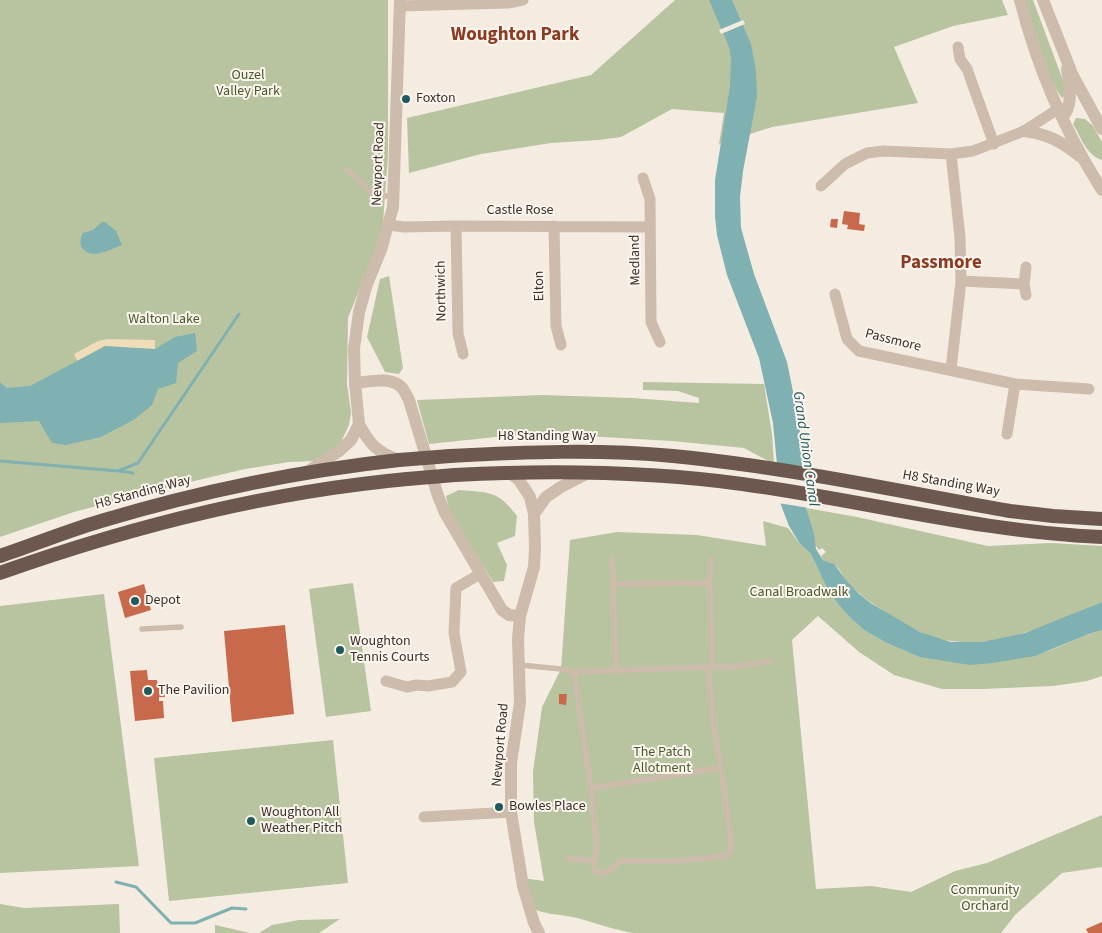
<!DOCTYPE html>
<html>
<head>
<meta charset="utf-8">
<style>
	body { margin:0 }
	canvas { display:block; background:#f4ebe1 }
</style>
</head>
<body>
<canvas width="1102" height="933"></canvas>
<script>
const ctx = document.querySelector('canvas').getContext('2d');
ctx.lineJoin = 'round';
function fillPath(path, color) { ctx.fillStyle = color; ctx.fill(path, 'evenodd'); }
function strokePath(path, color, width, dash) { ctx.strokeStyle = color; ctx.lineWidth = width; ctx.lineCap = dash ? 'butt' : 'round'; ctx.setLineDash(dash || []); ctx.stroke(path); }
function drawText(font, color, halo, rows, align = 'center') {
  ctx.font = font + ' "Source Sans 3",sans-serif'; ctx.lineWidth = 4; ctx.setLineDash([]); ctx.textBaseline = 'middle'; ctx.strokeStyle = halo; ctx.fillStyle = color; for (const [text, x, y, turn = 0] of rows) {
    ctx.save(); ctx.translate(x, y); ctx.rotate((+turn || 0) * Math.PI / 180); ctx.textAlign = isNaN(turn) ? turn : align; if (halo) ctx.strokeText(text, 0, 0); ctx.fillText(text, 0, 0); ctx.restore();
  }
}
fillPath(new Path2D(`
	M0,0H388V156L383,222L378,242L348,318L347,384L351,413L349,425L340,444L314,461L289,462L245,469L169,487L74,512L0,537Z
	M675,0H1002L1008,15L953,26L894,47L918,103L772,127L719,144L724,113L672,109L621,137L598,140L551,143L481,154L409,173L407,118L591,75Z
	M1025,0H1033L1064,83L1065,93L1063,98C1052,92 1030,16 1025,0Z
	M1076,118L1085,119L1093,126L1102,142V160C1086,155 1081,137 1073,124Z
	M389,276L403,368L399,374L385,372L367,337L380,279Z
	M643,382L764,384L772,434L774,464L744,448L672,441L534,433L429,444L417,400L542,395L633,398L699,403V398L678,391L643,390Z
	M459,490C491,493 497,490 517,516L515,536L497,543L507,565L504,581L493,582L450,513L446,496Z
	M806,508L857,517L988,546L1051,543L1102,546V602C1050,623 994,654 937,638C914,632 893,617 873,604C864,598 855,590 847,582C843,576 839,567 833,564C830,562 826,561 823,560L821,556L826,552L822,548L819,550L815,545Z
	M763,521L788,528L800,544L811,554L827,588L838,604L864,630L883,641L1019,658C1048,655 1074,638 1102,630V676L1087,681L1053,686L983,689H942L894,675L859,652L818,616L792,640L816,889L871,886L911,892L955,871L987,863L1102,815V867L1062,873L1015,915L1001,933H634C614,930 596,923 577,918C558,913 546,916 528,906L522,878L544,881L534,822L533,772L542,707L561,669L570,540L617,532L697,535L766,546Z
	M353,583L371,711L326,717L309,589Z
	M104,594L139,866L0,873V606Z
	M333,740L348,883L169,901L154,758Z
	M0,904L24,908L119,904L120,933H0Z
	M340,919L319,933H259L272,925L299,920Z
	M215,925L250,933H215Z`), '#b8c4a0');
fillPath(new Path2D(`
	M108,339L155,340V349L78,362L74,354L98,341Z`), '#efdcb8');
fillPath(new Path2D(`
	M709,0H732L751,44L756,71L757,97L743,171L740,197L741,228L754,274L787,362L799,421L806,508L814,534L816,549L823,560L834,564L846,580L858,593L872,604L920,632L951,642H982L1025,633L1102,602V630L1089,634L1035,656L992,663L970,665L920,657L883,641L864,630L851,618L838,604L827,588L811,554L800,544L789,526L781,505L773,423L759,358L727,275L717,235L715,216V180L730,86L731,59L729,47Z
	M102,222H105L116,231L122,245C111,249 92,260 83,249C79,244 80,238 83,233L93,230Z
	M195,333L197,351L178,363L176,383L158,389L152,405L135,419L101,437L66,445L52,443L39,421L0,423V382L7,388L30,386L105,346L155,349L175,337Z`), '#7fb0b2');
fillPath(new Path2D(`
	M743,20L745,24L721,34L719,30Z
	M773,463L805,469L809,508L778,503Z`), '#f4ebe1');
strokePath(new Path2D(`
	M0,461L118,471L138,463L239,314
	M119,471L133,473
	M116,882L136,887L171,923H195L232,908L246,909`), '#7fb0b2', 3);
fillPath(new Path2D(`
	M844,211L860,213L859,224L865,225L864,231L847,229L848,225L842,224Z
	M831,219H838L837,228L830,227Z
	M144,584L151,610L125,618L118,592Z
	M285,625L294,714L232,722L224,631Z
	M147,670L148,680H157L158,686L163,685L165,697H159V701H163L164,718L135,721L130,671Z
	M559,694H567L566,705L559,704Z
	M1102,922V933H1088L1086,929Z`), '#c8694b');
strokePath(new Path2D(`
	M347,169L373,194L394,197
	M612,559L613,584
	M710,583L711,560
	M142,629L181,627
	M520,665L561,669L574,672L708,667L713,719L721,768L591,788L574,672
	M712,666L733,667L770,661
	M616,670L613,584L710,583L712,666L708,667
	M591,788L597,850L594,861V870L603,874L612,869L620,861H676L727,856L732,848L721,768
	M568,858L594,861`), '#cdbbac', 5.5);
strokePath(new Path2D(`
	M400,6L508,3L523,0
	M958,47L960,59L967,69L994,144
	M951,154L960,237L961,281L951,369
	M643,178L650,199L651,322L660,342
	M821,186L845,164L867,153L884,151L951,154L973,151L1024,131L1058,109
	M389,225L404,227L456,226L650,227
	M456,226L458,333L463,354
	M554,226L556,326L561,345
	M1026,267L1024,284L1026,295
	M961,281L1024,284
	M835,294L847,339L859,351L1015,384L1089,389
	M1007,434L1015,384
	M386,681L407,687L417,685L428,686L452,682L461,672L454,633L456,588L480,574
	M424,817L511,812`), '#cdbbac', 11);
strokePath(new Path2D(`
	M1020,0C1037,67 1065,132 1102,190
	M1043,0L1073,76L1102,129
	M1062,117C1074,107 1069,84 1067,69
	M1024,131C1049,134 1062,142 1081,157
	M355,383C369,382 392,375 403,389C405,392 407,396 409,400L438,496L445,513L502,610L509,615L520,616
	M359,424C370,445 377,452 399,460
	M307,472L339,451L351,440L359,424L355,383L354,349L359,312L367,284L381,250L393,207L400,0
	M509,472L519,480L530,497L534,514L535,548L534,567L520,616L518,639L520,703L511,763V812L523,886L534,923L539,933
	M534,514L546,497L561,487L590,472`), '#cdbbac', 12);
strokePath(new Path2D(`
	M450,456C524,452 599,449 673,456C786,467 899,491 1010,511L1053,516L1102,519
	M455,475C551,470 646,471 742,484C862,500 981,532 1102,537
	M0,556C33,545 67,531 101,521C198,492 298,471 399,460
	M0,573C132,526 268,492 407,479`), '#6c584f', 14);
strokePath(new Path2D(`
	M399,460L450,456
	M407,479L455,475`), '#6c584f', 14);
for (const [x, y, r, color] of [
	[406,99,5,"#1f5a5e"],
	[135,601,5,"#1f5a5e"],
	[340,650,5,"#1f5a5e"],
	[148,691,5,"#1f5a5e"],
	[499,807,5,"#1f5a5e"],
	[251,821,5,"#1f5a5e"]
]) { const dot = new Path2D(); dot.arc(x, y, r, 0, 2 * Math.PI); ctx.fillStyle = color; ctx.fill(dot); strokePath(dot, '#fbf5ee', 2); }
drawText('14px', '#4a5a2e', '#fbf5ee', [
	["Ouzel",248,76],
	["Valley Park",248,92],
	["Walton Lake",164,320],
	["Canal Broadwalk",799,593],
	["The Patch",662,753],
	["Allotment",662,769],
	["Community",985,891],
	["Orchard",985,907]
]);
drawText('14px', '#3b302b', '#fbf5ee', [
	["Foxton",416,99],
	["Depot",145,601],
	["Woughton",350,642],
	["Tennis Courts",350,658],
	["The Pavilion",158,691],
	["Bowles Place",509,807],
	["Woughton All",261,813],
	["Weather Pitch",261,829]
], 'left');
drawText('14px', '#3b302b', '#fbf5ee', [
	["Newport Road",379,164,-88],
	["Castle Rose",520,211],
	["Medland",636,260,-91],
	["Elton",540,286,-91],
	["Northwich",442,291,-91],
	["Passmore",893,341,14],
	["H8 Standing Way",547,437],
	["H8 Standing Way",951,484,10],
	["H8 Standing Way",143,493,-15],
	["Newport Road",501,745,-85]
]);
drawText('italic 15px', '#1f5a5e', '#fbf5ee', [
	["Grand Union Canal",805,449,82]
]);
drawText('bold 19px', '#8c3b22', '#fbf5ee', [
	["Woughton Park",515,36],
	["Passmore",941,264]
]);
</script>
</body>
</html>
